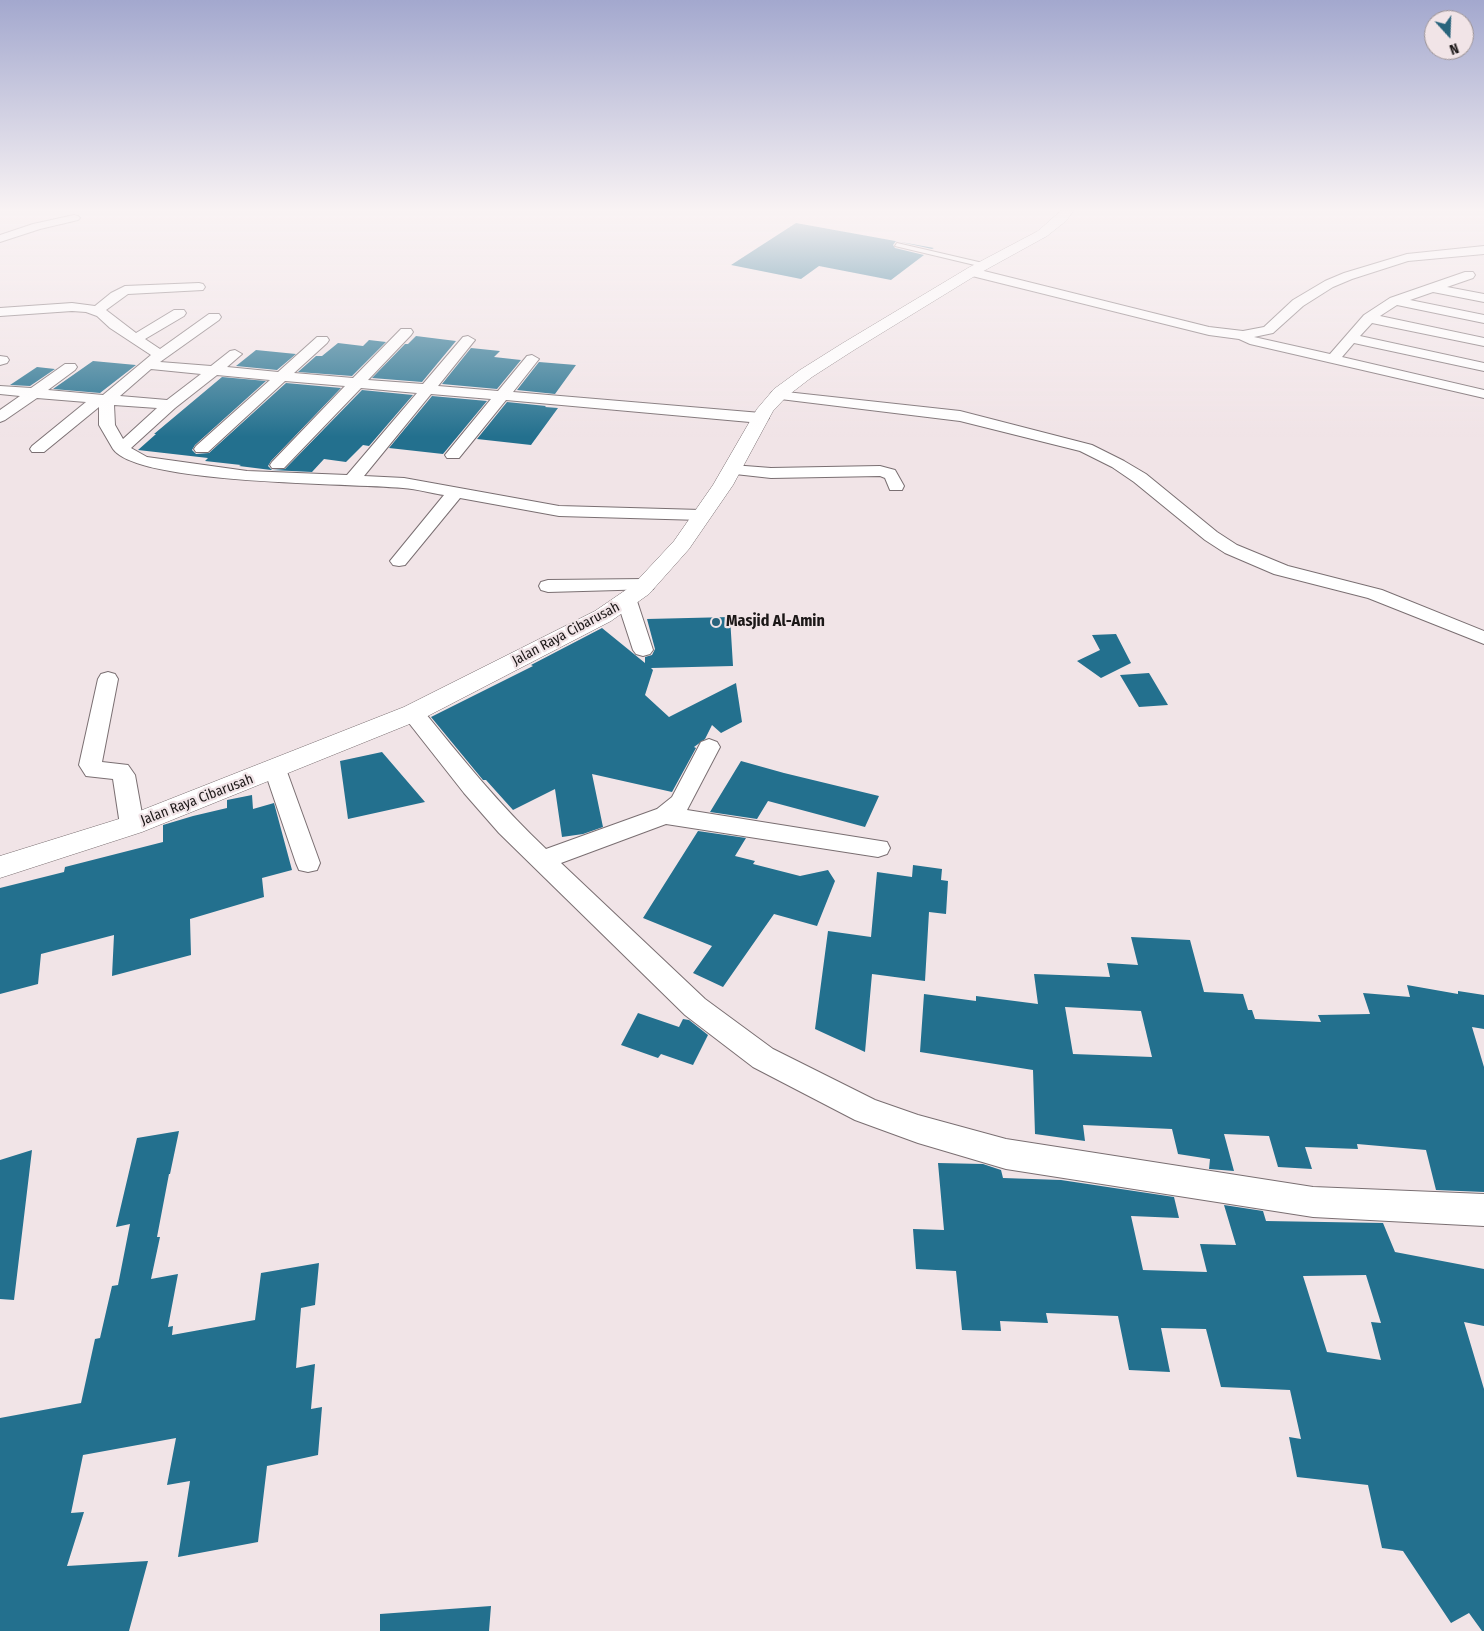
<!DOCTYPE html>
<html>
<head>
<meta charset="utf-8">
<style>
	body { margin:0 }
	#map { position:relative; width:1484px; height:1631px; overflow:hidden; background:#f1e4e7; font-family:"Fira Sans Condensed",sans-serif }
	canvas { display:block }
	.north { position:absolute; left:1424px; top:10px; width:50px; height:50px; box-sizing:border-box; background:#f1e4e7; border:1px solid #9b9294; border-radius:50%; rotate:160deg; font-size:14px; font-weight:700; line-height:20px; text-align:center; color:#1b1717 }
	.north::after { content:''; display:block; margin:auto; width:18px; height:22px; background:#29647c; clip-path:polygon(50% 0,100% 100%,50% 72%,0 100%) }
</style>
</head>
<body>
<div id="map">
<canvas width="1484" height="1631"></canvas>
<div class="north">N</div>
</div>
<script>
const ctx = document.querySelector('canvas').getContext('2d');
ctx.lineJoin = 'round';
function fillPath(path, color) { ctx.fillStyle = color; ctx.fill(path, 'evenodd'); }
function strokePath(path, color, width, dash) { ctx.strokeStyle = color; ctx.lineWidth = width; ctx.lineCap = dash ? 'butt' : 'round'; ctx.setLineDash(dash || []); ctx.stroke(path); }
function drawText(font, color, halo, rows, align = 'center') {
  ctx.font = font + ' "Fira Sans Condensed",sans-serif'; ctx.lineWidth = 4.5; ctx.setLineDash([]); ctx.textBaseline = 'middle'; ctx.strokeStyle = halo; ctx.fillStyle = color; for (const [text, x, y, turn = 0] of rows) {
    ctx.save(); ctx.translate(x, y); ctx.rotate((+turn || 0) * Math.PI / 180); ctx.textAlign = isNaN(turn) ? turn : align; if (halo) ctx.strokeText(text, 0, 0); ctx.fillText(text, 0, 0); ctx.restore();
  }
}
fillPath(new Path2D(`
	M796,223L934,248L932,249L896,241L893,245L895,248L924,255L891,280L819,266L801,279L731,265Z
	M416,336L456,341L422,382L372,378L405,344H408Z
	M369,340L386,342L352,376L298,372L316,356H322L338,343L363,346Z
	M471,348L500,351L494,357L521,360L497,389L442,384Z
	M256,350L296,354L277,370L236,366Z
	M93,361L136,365L100,393L53,389Z
	M539,362L576,365L555,394L517,390Z
	M37,367L55,369L30,386L10,385Z
	M222,377L266,381L195,445L192,450L196,454L209,453L286,383L341,388L271,461L268,466L272,470L285,469L362,390L413,395L369,446L363,445L346,462L324,459L312,472L271,470L239,466L241,465L205,461L208,458L138,450L156,434H154Z
	M432,396L487,401L443,454L389,448Z
	M507,402L546,406L545,407L558,408L531,445L477,439Z
	M730,617L733,666L651,668L653,670L645,695L669,717L736,683L742,722L721,733L712,725L705,739L694,747L696,748L672,792L592,774L603,827L583,834L562,837L555,789L513,810L486,780H483L431,717L533,666L531,665L602,628L645,663V657L652,655L655,649L647,619Z
	M1116,634L1131,663L1101,678L1077,661L1100,650L1092,635Z
	M1149,673L1168,705L1139,707L1120,675Z
	M382,752L425,802L348,819L340,761Z
	M741,761L784,773L879,796L865,827L768,801L757,819L710,812Z
	M252,795L253,809L274,803L292,870L262,878L264,897L190,919L191,955L112,976L114,935L41,954L38,984L0,994V888L64,872L65,867L163,842V825L193,816L227,808V800Z
	M698,831L746,838L735,856L755,861L753,864L800,876L828,870L835,881L817,926L774,914L723,987L693,973L712,946L643,918Z
	M913,865L942,869L941,880L948,881L946,914L929,912L925,981L872,974L865,1052L815,1029L828,931L871,937L877,872L912,877Z
	M1131,937L1190,940L1204,992L1243,994L1248,1010H1252L1255,1019L1321,1022L1318,1015L1370,1014L1363,993L1410,997L1407,985L1458,994V991L1484,995V1029L1472,1027L1484,1067V1192L1436,1190L1426,1150L1357,1144L1358,1149L1305,1147L1312,1169L1278,1167L1269,1136L1224,1134L1234,1171L1209,1169L1210,1159L1178,1154L1172,1129L1083,1125L1085,1141L1035,1134L1033,1070L920,1052L924,994L976,1001V996L1038,1004L1034,974L1110,977L1107,963L1138,965ZM1065,1007L1141,1011L1152,1057L1073,1054Z
	M638,1013L679,1027L683,1019L689,1020L708,1035L693,1065L661,1054L658,1058L621,1045Z
	M179,1131L170,1174H169L157,1237H160L151,1279L178,1274L168,1327L173,1326L172,1335L255,1320L261,1273L319,1263L315,1305L301,1308L296,1368L315,1364L311,1409L322,1407L318,1455L267,1466L258,1542L178,1557L190,1481L167,1485L176,1438L83,1455L71,1513L84,1512L67,1566L148,1561L129,1631H0V1418L81,1403L95,1339L100,1338L112,1286L118,1285L130,1224L116,1227L137,1138Z
	M32,1150L14,1300L0,1299V1160Z
	M938,1163L983,1164L1001,1170L1003,1178L1061,1180L1174,1197L1179,1218L1131,1216L1143,1270L1207,1272L1200,1244L1236,1245L1224,1205L1263,1211L1266,1221L1383,1223L1395,1252L1484,1269V1326L1464,1322L1484,1389V1631H1482L1469,1613L1451,1623L1403,1551L1382,1548L1368,1485L1297,1477L1289,1437L1301,1439L1290,1390L1221,1387L1206,1329L1161,1328L1170,1372L1129,1370L1118,1316L1046,1313L1048,1323L1000,1321L1001,1331L962,1330L956,1271L916,1269L913,1229L944,1230ZM1366,1275L1381,1323L1371,1322L1381,1360L1327,1352L1303,1276Z
	M491,1606L489,1631H380V1614Z`), '#23708e');
const service = new Path2D(`
	M897,243L983,263L986,265L983,267L895,246Z`);
const minor = new Path2D(`
	M74,215L78,216L80,218L78,220L40,229L0,242V235L33,224Z
	M1484,246V254L1408,261L1352,279L1333,287L1303,306L1273,333L1254,337L1330,354L1364,315L1390,298L1465,272H1473L1475,275L1473,278L1447,287L1484,294V302L1433,292L1410,300L1484,315V323L1397,305L1380,316L1484,338V346L1372,323L1360,336L1484,363V371L1354,343L1342,357L1484,390V398L1250,344L1239,339L1209,335L968,275L966,272L972,268L1209,327L1243,331L1264,327L1293,300L1325,281L1344,273L1407,254Z
	M199,283L203,284L205,287L203,290L128,294L106,310L136,333L174,310H184L186,313L184,316L145,339L160,349L209,314H219L221,317L219,320L160,362L211,366L230,351L235,350L242,354L227,367L278,372L317,337H327L329,340L327,343L294,373L353,378L401,329H411L413,332L411,335L368,380L423,384L463,337L468,336L475,340L438,386L498,391L527,356L532,355L539,359L513,392L761,413L766,415L769,418L766,421L761,423L506,400L459,458H447L445,455L491,399L431,394L364,476L404,478L559,506L701,510L707,511L710,515L707,519L701,520L559,516L460,498L405,565L399,566L393,565L390,561L444,495C431,493 417,489 403,488C353,483 138,485 113,449L99,425V407L44,452H32L30,449L32,446L86,402L37,398L5,420L0,422V410L20,396L0,394V386L31,388L65,364H75L77,367L75,370L48,390L103,395L151,355L110,328L97,316L86,312L72,311L0,316V308L72,303L95,306L111,293L125,286ZM151,369L201,374L167,400L120,396ZM217,375L270,380L196,446L194,449L196,452H208L285,381L345,386L272,462L270,465L272,468H284L361,388L417,393L347,475L247,471L147,457L131,448L175,408ZM114,405L157,408L123,439L115,425Z
	M0,356L7,357L9,360L7,363L0,365Z
	M777,391L960,411L1092,445L1124,461L1146,474L1217,532L1237,545L1288,566L1382,590L1484,631V644L1368,598L1274,574L1225,553L1205,540L1134,482L1112,467L1080,451L960,421L772,398L770,395L772,392Z
	M732,465L771,468L880,466L895,470L904,486L902,490H890L885,478L880,476L771,478L726,473L724,470L726,467Z
	M646,579L653,581L655,585L653,589L548,592L541,590L539,586L541,582L548,580Z
	M627,595L634,597L637,601L653,650L650,654L643,656L636,654L633,650L617,601L620,597Z
	M108,672L115,674L118,679L102,762L128,765L135,775L144,825L140,831L132,834L124,831L120,825L113,779L86,776L79,765L98,679L101,674Z
	M413,706L421,708C461,757 500,806 546,849L657,809L672,797L701,742L709,739L717,742L720,747L687,810L887,842L890,848L887,854L878,857L666,824L561,863L705,999L773,1049L875,1100L918,1115L1006,1139L1313,1187L1484,1194V1226L1313,1217L1006,1169L918,1143L855,1120L753,1067L685,1015L499,833L464,793L405,718L402,713L405,708Z
	M275,761L283,763L286,769L320,863L317,870L308,872L299,870L296,863L264,769L267,763Z`);
const primary = new Path2D(`
	M1063,209H1075L1066,221L1047,236L978,274L854,350L812,377L786,397L773,411L733,485L689,549L649,594L611,621L422,719L142,832L0,878V856L122,818L404,707L595,611L633,585L674,541L713,485L757,409L774,389L800,370L843,343L968,268L1038,231Z`);
strokePath(service, '#7a6f72', 2);
strokePath(minor, '#7a6f72', 2);
strokePath(primary, '#7a6f72', 1);
fillPath(service, '#fff');
fillPath(minor, '#fff');
fillPath(primary, '#fff');
const sky = ctx.createLinearGradient(0, 0, 0, 437);
sky.addColorStop(0, '#a3a8ce');
sky.addColorStop(0.48, '#f9f3f4');
sky.addColorStop(1, '#f9f3f400');
ctx.fillStyle = sky;
ctx.fillRect(0, 0, 1484, 437);
for (const [x, y, r, color] of [
	[716,622,5,"#29647c"]
]) { const dot = new Path2D(); dot.arc(x, y, r, 0, 2 * Math.PI); ctx.fillStyle = color; ctx.fill(dot); strokePath(dot, '#f1e4e7', 2); }
drawText('14px', '#1b1717', '#f1e4e7', [
	["Jalan Raya Cibarusah",566,634,-28],
	["Jalan Raya Cibarusah",197,800,-21]
]);
drawText('bold 16px', '#1b1717', '#f1e4e7', [
	["Masjid Al-Amin",726,622]
], 'left');
</script>
</body>
</html>
